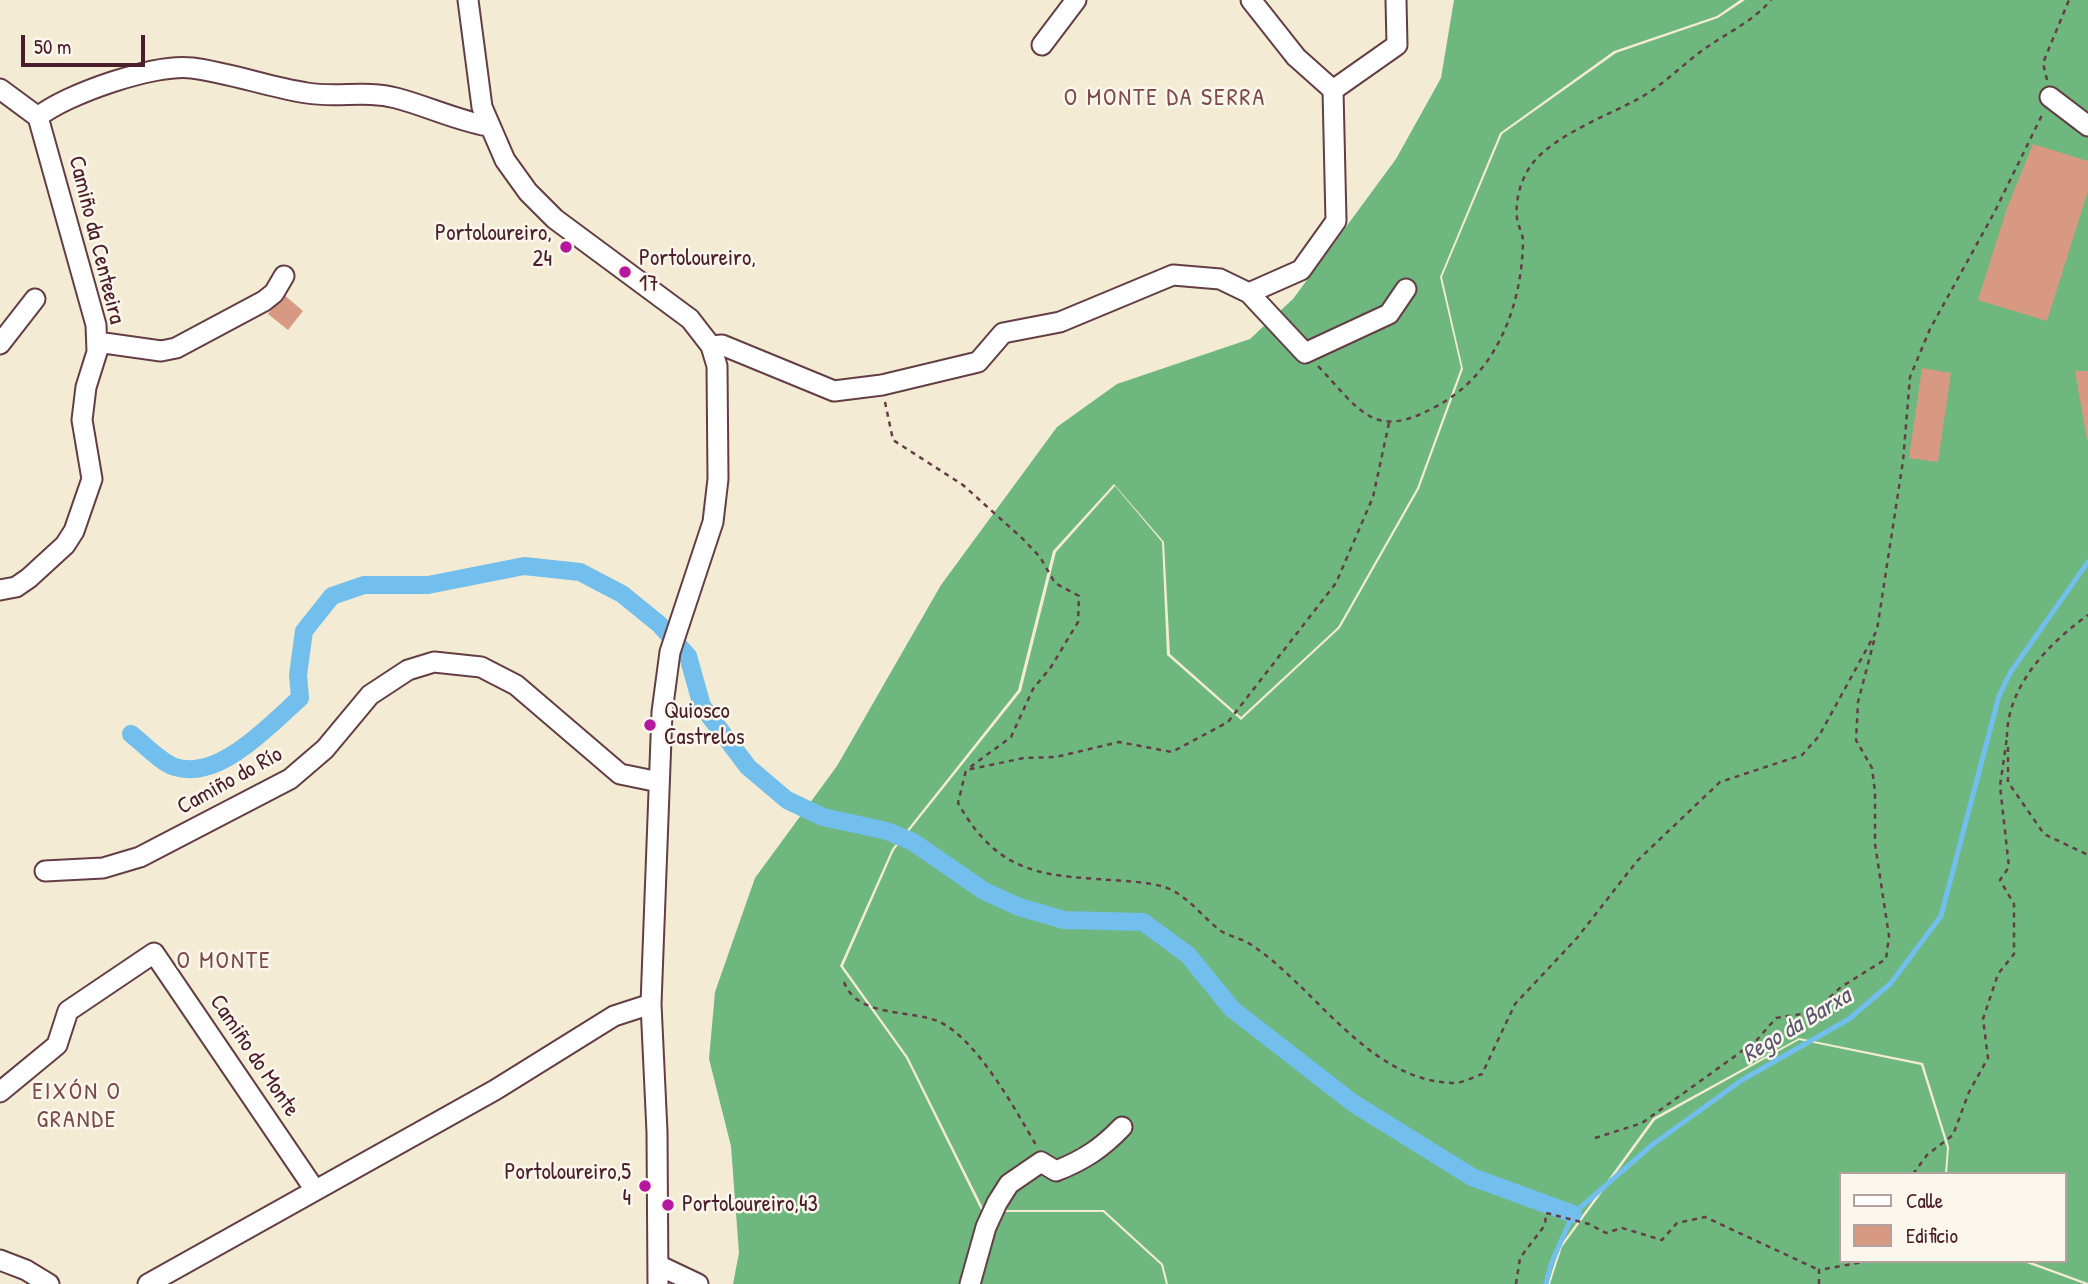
<!DOCTYPE html>
<html>
<head>
<meta charset="utf-8">
<style>
	body { margin:0 }
	#map { position:relative; width:2088px; height:1284px; overflow:hidden; background:#f3ebd3; font-family:"Patrick Hand",sans-serif }
	canvas { display:block }
	.legend { position:absolute; left:1839px; top:1172px; width:228px; height:91px; box-sizing:border-box; background:#fbf7ec; border:2px solid #b4a19f; margin:0; padding:9px 12px; list-style:none; font-size:21px; color:#4a1f2b }
	.legend li { display:flex; align-items:center; gap:14px; height:35px }
	.legend b { width:35px; border:2px solid #b4a19f }
	.scale { position:absolute; left:21px; top:35px; width:124px; height:32px; box-sizing:border-box; border:4px solid #4a1f2b; border-top:0; padding-left:9px; font-size:21px; line-height:24px; white-space:nowrap; color:#4a1f2b; -webkit-text-stroke:5px #fbf7ec; paint-order:stroke }
</style>
</head>
<body>
<div id="map">
<canvas width="2088" height="1284"></canvas>
<ul class="legend">
<li><b style="height:9px;background:#fff"></b>Calle</li>
<li><b style="height:19px;background:#d79982"></b>Edificio</li>
</ul>
<div class="scale">50 m</div>
</div>
<script>
const ctx = document.querySelector('canvas').getContext('2d');
ctx.lineJoin = 'round';
function fillPath(path, color) { ctx.fillStyle = color; ctx.fill(path, 'evenodd'); }
function strokePath(path, color, width, dash) { ctx.strokeStyle = color; ctx.lineWidth = width; ctx.lineCap = dash ? 'butt' : 'round'; ctx.setLineDash(dash || []); ctx.stroke(path); }
function drawText(font, color, halo, rows, align = 'center') {
  ctx.font = font + ' "Patrick Hand",sans-serif'; ctx.lineWidth = 5; ctx.setLineDash([]); ctx.textBaseline = 'middle'; ctx.strokeStyle = halo; ctx.fillStyle = color; for (const [text, x, y, turn = 0] of rows) {
    ctx.save(); ctx.translate(x, y); ctx.rotate((+turn || 0) * Math.PI / 180); ctx.textAlign = isNaN(turn) ? turn : align; if (halo) ctx.strokeText(text, 0, 0); ctx.fillText(text, 0, 0); ctx.restore();
  }
}
fillPath(new Path2D(`
	M1454,0H1740L1717,16L1614,51L1500,133L1440,277L1461,368L1417,488L1338,627L1241,717L1170,654L1164,542L1114,484L1053,551L1018,690L892,849L840,966L906,1058L982,1212H1103L1161,1265L1166,1284H733L739,1253L731,1146L709,1059L715,992L755,878L837,766L941,585L1057,427L1117,384L1250,339L1293,299L1396,159L1441,78Z
	M1745,0H2088V1283L2028,1261H2065V1174H1947L1949,1147L1923,1063L1799,1038L1653,1118L1560,1246L1548,1284H1168L1163,1264L1104,1210H984L908,1057L843,966L894,850L1021,691L1056,552L1115,486L1162,542L1167,655L1241,720L1340,628L1419,489L1463,369L1442,277L1502,134L1616,53L1718,18Z
	M1799,1040L1921,1065L1947,1148L1945,1174H1841V1261H2021L2084,1284H1550L1562,1247L1655,1120Z`), '#6eb77e');
strokePath(new Path2D(`
	M1546,1284L1551,1264L1573,1214L1652,1145L1742,1080L1849,1019L1891,983L1941,916L1999,696L2010,673L2088,562`), '#72beec', 5);
strokePath(new Path2D(`
	M131,734C144,744 160,762 175,767C219,781 270,725 300,698L298,675L304,631L332,596L364,585H428L524,566L580,572L622,594L659,624L688,656L702,706L748,767L787,800L823,817L887,831L913,842L984,891L1019,907L1064,920L1143,922L1188,955L1232,1009L1353,1103L1472,1177L1573,1214`), '#72beec', 18);
fillPath(new Path2D(`
	M2033,144L2088,161V191L2047,321L1978,300L2007,208Z
	M283,294L303,311L288,330L268,314Z
	M1922,368L1951,373L1938,462L1909,458Z
	M2075,371H2088V440H2087Z`), '#d79982');
const minor = new Path2D(`
	M468,0L482,107L505,160L528,192L555,219L690,319L711,346L717,366L718,479L713,522L670,652L662,712L651,1004L657,1132L658,1284
	M1251,0L1296,57L1333,90
	M1042,45L1076,0
	M0,89L38,117L96,325L97,352L86,387L82,420L92,479L74,531L65,545L29,578L16,587L0,590
	M2050,97L2088,126
	M38,117C66,94 156,63 192,68C231,73 268,87 307,93C337,98 366,90 396,98C427,106 455,120 488,126
	M1249,293L1305,353L1389,314L1406,289
	M97,342L161,351L176,348L264,301L274,293L284,276
	M0,344L35,299
	M711,346L722,345L834,391L882,385L978,362L1003,333L1060,322L1173,275L1220,279L1249,293L1301,270L1336,221L1333,90L1397,45L1396,0
	M45,871L103,868L140,857L290,779L325,749L370,695L408,670L434,662L481,667L516,685L620,774L659,782
	M0,1092L57,1045L68,1011L154,953L315,1190
	M0,1260L26,1270L49,1284
	M660,1266L698,1284
	M148,1284L495,1090L614,1016L651,1004
	M970,1284L986,1227L997,1203L1009,1184L1041,1162L1056,1171C1084,1160 1102,1148 1122,1127`);
strokePath(minor, '#633e44', 23);
strokePath(new Path2D(`
	M2047,80L2043,63L2069,0
	M1318,366C1360,410 1373,441 1435,407C1495,376 1521,309 1523,244C1524,235 1518,227 1517,218C1515,199 1521,179 1532,164C1554,135 1609,115 1640,98C1661,86 1676,71 1695,56C1719,36 1750,25 1771,0
	M885,402L893,440L963,485L1023,539L1040,557L1055,583L1079,596L1078,622L1051,667L1033,689L1011,737L969,768
	M1389,423L1373,497L1336,583L1228,722L1172,752L1119,742L1056,757L1024,758L966,770L958,803C1001,879 1047,875 1125,881C1140,882 1164,884 1177,893C1193,903 1205,919 1221,931C1230,937 1241,938 1250,944C1315,986 1367,1080 1452,1083C1461,1084 1473,1077 1482,1074L1515,1004L1577,938L1637,861L1720,782L1802,755L1819,736L1877,630L1903,461L1910,377L1930,329L1994,213L2043,113
	M2007,737C2007,686 2049,643 2088,615
	M2008,747V782L2044,834L2088,855
	M844,982C857,1018 910,1009 940,1022C978,1041 1015,1109 1036,1145
	M1595,1138L1642,1123L1756,1041L1776,1018L1814,1012L1841,987L1886,959L1889,936L1875,844V792L1872,768L1856,740L1858,702L1875,637
	M1913,1174L1927,1155L1953,1135L1969,1092L1988,1058L1983,1019L1998,974L2014,954V904L2000,880L2009,867L2000,786L2007,737
	M1516,1284L1520,1258L1545,1225L1546,1213L1589,1224L1606,1233L1622,1228L1662,1240L1677,1223L1705,1217L1819,1270
	M1819,1284V1270L1869,1261`), '#633e44', 2.5, [5, 5]);
strokePath(minor, '#fff', 19);
for (const [x, y, r, color] of [
	[566,247,7,"#b5179e"],
	[625,272,7,"#b5179e"],
	[650,725,7,"#b5179e"],
	[645,1186,7,"#b5179e"],
	[668,1205,7,"#b5179e"]
]) { const dot = new Path2D(); dot.arc(x, y, r, 0, 2 * Math.PI); ctx.fillStyle = color; ctx.fill(dot); strokePath(dot, '#fbf7ec', 2.5); }
drawText('23px', '#4a1f2b', '#fbf7ec', [
	["Portoloureiro,",552,234,"right"],
	["24",552,260,"right"],
	["Portoloureiro,",639,259],
	["17",639,285],
	["Quiosco",664,712],
	["Castrelos",664,738],
	["Portoloureiro,5",631,1173,"right"],
	["4",631,1199,"right"],
	["Portoloureiro,43",682,1205]
], 'left');
drawText('23px', '#4a1f2b', '#fbf7ec', [
	["Camiño da Centeeira",96,240,76],
	["Camiño do Río",230,781,-29],
	["Camiño do Monte",254,1056,56]
]);
ctx.letterSpacing = '2px';
drawText('24px', '#7b4a49', '#fbf7ec', [
	["O MONTE DA SERRA",1165,99],
	["O MONTE",224,962],
	["EIXÓN O",77,1093],
	["GRANDE",77,1121]
]);
ctx.letterSpacing = '0px';
drawText('italic 24px', '#58576f', '#fbf7ec', [
	["Rego da Barxa",1797,1026,-31]
]);
</script>
</body>
</html>
